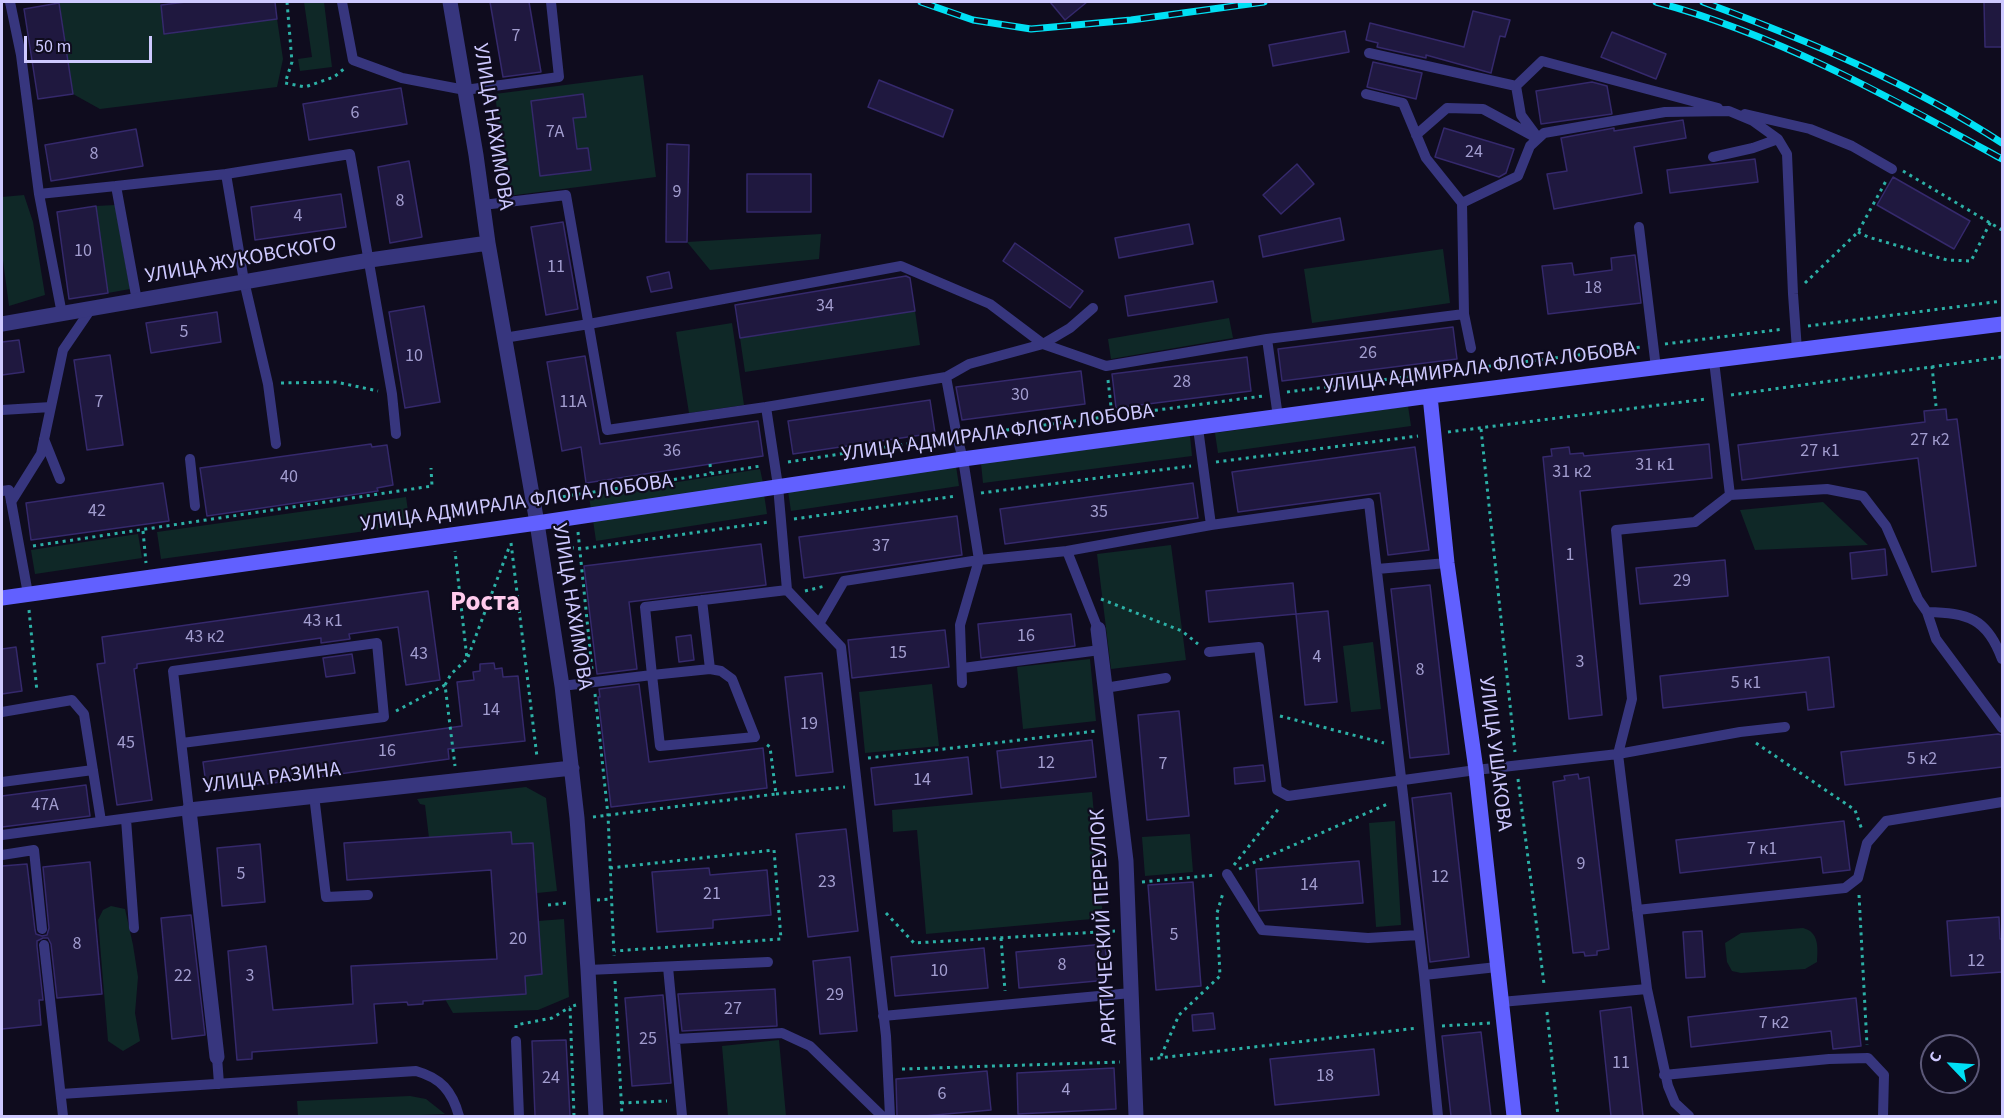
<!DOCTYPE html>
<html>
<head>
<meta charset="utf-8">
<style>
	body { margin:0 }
	#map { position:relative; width:2004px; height:1118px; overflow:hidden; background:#0f0c1e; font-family:"Source Sans 3",sans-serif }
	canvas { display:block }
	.frame { position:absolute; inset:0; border:3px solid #cec9ff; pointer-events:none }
	.north { position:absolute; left:1920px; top:1034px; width:60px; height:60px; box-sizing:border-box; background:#0f0c1e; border:2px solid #5b5878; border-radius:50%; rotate:295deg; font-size:16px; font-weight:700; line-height:24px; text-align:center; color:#cec9ff }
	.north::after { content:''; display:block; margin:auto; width:21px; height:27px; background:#00e0f4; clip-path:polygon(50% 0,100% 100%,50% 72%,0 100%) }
	.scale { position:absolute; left:24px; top:36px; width:128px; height:27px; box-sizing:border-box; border:3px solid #cec9ff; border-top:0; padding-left:8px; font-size:18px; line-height:21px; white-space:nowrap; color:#cec9ff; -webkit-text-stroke:4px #0f0c1e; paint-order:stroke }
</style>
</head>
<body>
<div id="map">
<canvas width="2004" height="1118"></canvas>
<div class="frame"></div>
<div class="north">С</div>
<div class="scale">50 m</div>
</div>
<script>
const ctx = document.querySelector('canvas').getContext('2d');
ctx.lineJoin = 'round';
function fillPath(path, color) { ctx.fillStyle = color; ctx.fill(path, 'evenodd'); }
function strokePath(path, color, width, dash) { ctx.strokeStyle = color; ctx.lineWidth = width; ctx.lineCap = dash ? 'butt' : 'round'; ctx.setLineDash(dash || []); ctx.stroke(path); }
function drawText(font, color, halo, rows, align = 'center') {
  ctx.font = font + ' "Source Sans 3",sans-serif'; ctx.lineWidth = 4.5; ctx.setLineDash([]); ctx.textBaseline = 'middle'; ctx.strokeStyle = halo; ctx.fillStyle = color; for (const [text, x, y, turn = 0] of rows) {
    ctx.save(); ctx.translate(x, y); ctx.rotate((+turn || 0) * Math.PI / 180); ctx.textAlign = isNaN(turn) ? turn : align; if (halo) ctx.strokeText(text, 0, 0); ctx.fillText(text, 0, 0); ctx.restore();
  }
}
fillPath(new Path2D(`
	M59,2H160L165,34L277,19L283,59L277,87L100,109L73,94Z
	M304,2H324L332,67L300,71L298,59L312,57Z
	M643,75L656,177L508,196L495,94ZM583,95L585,117L573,118L577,149L588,148L591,170L540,176L531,101Z
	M24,195L33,222L45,295L9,306L2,253V197Z
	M115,205L130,289L108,293L96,206Z
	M821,234L819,259L710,270L687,242Z
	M1443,249L1450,303L1312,323L1304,269Z
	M915,311L920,345L745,372L740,338Z
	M1229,318L1233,338L1111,359L1108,339Z
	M732,323L744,405L689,413L676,332Z
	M1408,406L1411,426L1218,453L1215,433Z
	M1190,436L1192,456L983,483L981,463Z
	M956,466L959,486L791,511L788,491Z
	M760,469L763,483L591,510L589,496Z
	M764,494L767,514L596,541L593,520Z
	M406,497L410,525L161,559L157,532Z
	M1823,502L1868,545L1755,550L1740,510Z
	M138,534L142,558L35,574L31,550Z
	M1171,545L1186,660L1111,669L1097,554Z
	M1373,642L1381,709L1351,712L1343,646Z
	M1090,659L1096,721L1023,729L1017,667Z
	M932,684L939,746L865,753L859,692Z
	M526,787L546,798L557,891L537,893L533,843L512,844L510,832L429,838L425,805L420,804L417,799Z
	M1092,792L1103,918L926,934L917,830L893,832L892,810Z
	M1395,821L1401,925L1376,927L1369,823Z
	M1190,834L1193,872L1145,876L1142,837Z
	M111,906L125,909L133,945L138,977L135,1013L140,1041L123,1051L108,1041L98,920L103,910Z
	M564,919L569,997L538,1010L453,1013L445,999L525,976L542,974L538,921Z
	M1803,928C1819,932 1818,947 1817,962L1805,969L1741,973L1732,971L1727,962L1725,943L1741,933Z
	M779,1040L786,1116H728L722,1046Z
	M410,1096L426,1099L445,1114L397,1116H298L297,1101Z`), '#0f2827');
const building = new Path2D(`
	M186,2H275L277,19L164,34L161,5Z
	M490,2H529L541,72L503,77Z
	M1050,2H1087L1065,20Z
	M1984,2H2002V47H1985Z
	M59,3L73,94L38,99L24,9Z
	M1473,11L1510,20L1505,37L1500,36L1491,73L1426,55V58L1377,47L1378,43L1366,40L1370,23L1464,47Z
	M1345,31L1349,52L1273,66L1269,45Z
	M1612,32L1666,54L1656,79L1601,57Z
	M1373,62L1422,73L1416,99L1367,87Z
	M879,80L953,110L943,137L868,107Z
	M1592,82L1607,86L1612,114L1541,124L1536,91Z
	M401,88L407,124L309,140L303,104Z
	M583,94L586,117L573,118L577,149L588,148L591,170L540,176L531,101Z
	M1683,120L1686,138L1634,147L1642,193L1554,209L1547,174L1567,171L1561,138L1614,128V131Z
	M1444,128L1514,149L1506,173L1499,177L1435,157Z
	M136,129L143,166L51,181L45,145Z
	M667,144L689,145L687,242H666Z
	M1755,159L1758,182L1670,193L1667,170Z
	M409,161L422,237L390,243L378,167Z
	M1297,164L1314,184L1281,214L1263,195Z
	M747,174H811V212H747Z
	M1893,177L1970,221L1954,249L1877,205Z
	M341,194L346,227L255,240L251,207Z
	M96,206L108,293L69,299L57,212Z
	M1340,218L1344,240L1263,257L1259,236Z
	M563,222L578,309L546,315L531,227Z
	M1189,224L1193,244L1119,258L1115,238Z
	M1015,243L1083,291L1070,308L1003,261Z
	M1635,255L1641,303L1548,314L1542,266L1572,263L1574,275L1612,270L1611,258Z
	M669,272L672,288L651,292L647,277Z
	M906,276L910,278L915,311L740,338L735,305Z
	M1213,281L1217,302L1128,316L1125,296Z
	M424,306L440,402L405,408L389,312Z
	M217,312L221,342L151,353L146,323Z
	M1453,327L1457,359L1282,381L1278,349Z
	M19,340L24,372L2,375V342Z
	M110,355L123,445L87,450L74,360Z
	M585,356L600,444L758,421L763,456L586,483L581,447L562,451L547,362Z
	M1247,357L1251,391L1116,408L1112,374Z
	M1081,371L1085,404L962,420L956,387Z
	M930,400L935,433L793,454L788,421Z
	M1946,409L1947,420L1957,419L1976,566L1932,572L1918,458L1742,480L1738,445L1925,422L1924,411Z
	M371,444L372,447L387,445L393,485L377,488L378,491L207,516L200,468Z
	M1709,444L1712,478L1580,491L1602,715L1569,719L1543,457L1552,456L1551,449L1569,447L1570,454L1583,453L1584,456Z
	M1415,447L1429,550L1388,555L1380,493L1238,512L1232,472Z
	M163,483L169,521L31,540L26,503Z
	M1193,483L1198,518L1005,544L1000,509Z
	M957,516L962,555L804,578L799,537Z
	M761,544L766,585L629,602L637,669L597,674L584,566Z
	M1885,549L1887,575L1852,579L1850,553Z
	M1725,560L1728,596L1640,604L1636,568Z
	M1293,583L1296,614L1209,622L1206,591Z
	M1430,585L1449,754L1410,758L1391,589Z
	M428,591L440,680L406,685L398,627L349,634L350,639L321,643V638L137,664V668L134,669L152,800L117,805L97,664L105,663L102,637Z
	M1328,611L1337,702L1305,705L1296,614Z
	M1071,614L1075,646L981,658L978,624Z
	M945,630L949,667L852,678L848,640Z
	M691,635L694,660L679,662L676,637Z
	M16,647L22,691L2,694V649Z
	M352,654L355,673L326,677L323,658Z
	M1829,657L1834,707L1808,710L1806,692L1663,708L1660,676Z
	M494,663L495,669L502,668L503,677L518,676L525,741L448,749L449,759L207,792L203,762L462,726L457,682L474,680L473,672L480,671V664Z
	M822,673L833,772L796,776L785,677Z
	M639,684L649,762L763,748L767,788L611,807L598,697H600L599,689Z
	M1179,711L1189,816L1147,820L1138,715Z
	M1998,734L2002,735V767L1845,785L1841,752Z
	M1092,740L1096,777L1001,788L997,751Z
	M968,757L972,794L875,805L871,768Z
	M1263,765L1265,781L1235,784L1234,768Z
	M1578,774L1579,779L1589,777L1609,949L1597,951V955L1585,956L1584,952L1573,953L1553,782L1565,780L1564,776Z
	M86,785L90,816L2,827V796Z
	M1451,793L1469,957L1430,962L1412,798Z
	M1844,821L1850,870L1823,873L1821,857L1680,873L1676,840Z
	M846,829L858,931L808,937L796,834Z
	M511,832L512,844L533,843L542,974L525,976L526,994L423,1001V1004L408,1005L407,1002L374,1004L377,1043L252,1052V1059L237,1060L228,951L266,946L273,1010L353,1004L351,966L497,959L491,870L347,880L344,843Z
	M260,844L265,902L222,906L217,848Z
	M1359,861L1363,903L1259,911L1256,869Z
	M90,862L102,994L57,998L51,944L48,938H43L37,941V946L43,1000H39L41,1025L2,1029V866L27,864L35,930L36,934L42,936L47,935L49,928L43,867Z
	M709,868L710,875L767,870L771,915L713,920V928L657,932L652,872Z
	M1193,882L1201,986L1156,990L1148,885Z
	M191,915L205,1035L172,1039L161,918Z
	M1999,917L2000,939H2002V972L1951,976L1947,921Z
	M1702,931L1705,977L1686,978L1683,932Z
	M1105,944L1108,980L1019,988L1016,952Z
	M984,948L988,988L895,996L891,957Z
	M850,957L857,1031L820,1034L813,961Z
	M775,989L777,1026L682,1031L678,994Z
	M663,995L671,1083L632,1086L625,998Z
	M1856,998L1861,1046L1833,1049L1831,1031L1691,1047L1688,1017Z
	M1631,1007L1643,1116H1611L1600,1011Z
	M1213,1013L1215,1029L1193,1031L1192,1015Z
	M1481,1032L1491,1116H1451L1442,1036Z
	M566,1040L570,1116H535L532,1041Z
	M1374,1049L1379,1095L1275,1105L1270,1059Z
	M1114,1068L1116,1109L1018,1114L1017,1073Z
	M987,1071L991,1110L924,1116H897L896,1079Z`);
fillPath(building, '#1f183f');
strokePath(building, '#35296c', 1.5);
strokePath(new Path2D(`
	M287,2L292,62L285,83L305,87L334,77L345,68
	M1903,171L2002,230
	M1858,232L1868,237L1947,260L1971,261L1991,221
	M1805,283L1858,232L1886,181
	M1808,326L2002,301
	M1665,344L1784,329
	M1932,366L1936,406
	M1108,380L1112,415
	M281,383L336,382L378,391
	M1287,392L1641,347
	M1731,395L2002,357
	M1481,429L1515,752
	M1448,432L1706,399
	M969,435L1263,396
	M788,462L945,438
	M1216,462L1418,436
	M710,464L711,473
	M626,477L628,486
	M981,493L1191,466
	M548,499L761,466
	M794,519L956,496
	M143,531L146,563
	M578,532L592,669
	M511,543L537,757
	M556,545L580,549L769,522
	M33,546L432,486L431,468
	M805,591L825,586
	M1101,599L1182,631L1198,644
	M29,610L37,692
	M468,657L510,545
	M445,685L451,674L467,659L455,551
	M595,694L608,815L614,956
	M396,711L445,685L455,766
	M1280,716L1384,743
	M1756,743L1855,810L1862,830
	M868,758L1096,731
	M1518,779L1544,984
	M776,794L845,787
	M593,817L776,794L770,747L766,744
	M1234,865L1280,807
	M610,868L774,850L781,939L615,951
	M1239,869L1390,803
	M1142,882L1216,875
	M1859,895L1867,1045
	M597,900L612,899
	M548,905L567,903
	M886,913L914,943L1115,931
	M1001,938L1005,991
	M615,981L622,1116
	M1547,1012L1558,1116
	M1442,1026L1490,1023
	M516,1028V1025L552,1018L570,1007
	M1161,1056L1179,1015L1220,976L1217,913L1223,893
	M1150,1059L1418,1028
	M902,1069L1120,1062
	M621,1103L667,1101
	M574,1116L570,1007L576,1005`), '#2cb0a6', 3, [3, 4.5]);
strokePath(new Path2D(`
	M10,2L21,55L39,194L62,314
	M342,2L353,60L402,78L465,90L559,77L551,2
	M1369,53L1516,86L1521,115L1538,138
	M1516,86L1542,61L1718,108
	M1366,94L1403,103L1426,158L1462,203L1464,314
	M1745,114L1810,129L1852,146L1892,169
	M1416,135L1447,108L1483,109L1535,137
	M1713,157L1753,148L1778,139
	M226,174L244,281L268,384L276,444
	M116,186L226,174L350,154L392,394L396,434
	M39,194L116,186L137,301
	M1462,203L1518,176L1530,146L1544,133L1665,112L1729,111L1753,121L1778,139L1787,154L1793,294L1797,350
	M483,205L566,195L607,430L766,407L946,377L969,364L1043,344L1106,366L1267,339
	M1639,227L1656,368
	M504,338L589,324L901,266L990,304L1043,344L1070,328L1093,308
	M946,377L957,437L963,459L979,560L1067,551L1098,629
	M766,407L778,486L787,590L841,647L886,1036L890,1116
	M2,410L51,407
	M1278,417L1267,339L1464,314L1471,348
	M1198,428L1211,525
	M44,439L60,479
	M190,459L195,506
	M2,491L9,490L28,594
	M1730,495L1827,489L1863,496L1886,526L1918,599L1927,612L1936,639L2002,728
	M11,502L41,454L63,350L91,309
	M1067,551L1211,525L1369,503L1424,975L1438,1116
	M1377,569L1447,563
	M702,600L710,669
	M1927,612C1968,613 1987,618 2002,659
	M819,624L844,581L979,560L960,625L962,683
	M1209,652L1259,647L1277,790L1288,796L1476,770L1618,754L1632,699L1616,530L1695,522L1730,495L1714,361
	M963,668L1100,650
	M710,669L721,671L732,679L755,737L660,746L652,675Z
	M562,686L652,675L645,607L787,590
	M1105,688L1166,678
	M2,712L72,700L84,714L101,821
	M2,782L93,770
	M314,795L326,897L368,895
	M126,819L134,928
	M2,835L189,810L173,671L377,643L384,717L182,743
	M2,855L34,850L42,929
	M1227,874L1262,930L1368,938L1419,935
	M1637,910L1845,888L1858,878L1867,843L1886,821L2002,802
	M44,945L63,1116
	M668,967L682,1116
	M588,970L768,962
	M1424,975L1497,967
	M1501,1002L1647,989
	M883,1016L1131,993
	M676,1039L782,1033L810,1046L882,1116
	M516,1041L519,1116
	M217,1057L219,1084
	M1664,1075L1829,1059L1868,1058L1884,1075L1883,1116
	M61,1094L416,1071C441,1078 452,1091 459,1116
	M1689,1116L1675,1103L1668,1086L1647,989L1618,754L1740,732L1785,727`), '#37367e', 10);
strokePath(new Path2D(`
	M450,2L476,155L488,243L537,523L562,686L577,818L588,970L596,1116
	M2,324L370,260L488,243
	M1098,629L1126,861L1136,1116
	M217,1057L189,810L572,768`), '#37367e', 15);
strokePath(new Path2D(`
	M1430,396L1447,563L1476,770L1514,1116
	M2,598L537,523L963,459L1430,396L2002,324`), '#6160ff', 15);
const rail = new Path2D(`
	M921,2L973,20L1031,29L1131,20L1264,2
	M1656,2C1779,35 1891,98 2002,159
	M1703,2C1807,40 1910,83 2002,143`);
strokePath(rail, '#00e0f4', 7);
strokePath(rail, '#0f0c1e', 4.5, [14]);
drawText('18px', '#a29dcf', null, [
	["7",516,37],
	["6",355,114],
	["7А",555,133],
	["24",1474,153],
	["8",94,155],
	["9",677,193],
	["8",400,202],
	["4",298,217],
	["10",83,252],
	["11",556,268],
	["18",1593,289],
	["34",825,307],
	["5",184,333],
	["26",1368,354],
	["10",414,357],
	["28",1182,383],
	["30",1020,396],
	["7",99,403],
	["11А",573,403],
	["27 к2",1930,441],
	["36",672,452],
	["27 к1",1820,452],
	["31 к1",1655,466],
	["31 к2",1572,473],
	["40",289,478],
	["42",97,512],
	["35",1099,513],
	["37",881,547],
	["1",1570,556],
	["29",1682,582],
	["43 к1",323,622],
	["16",1026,637],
	["43 к2",205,638],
	["15",898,654],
	["43",419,655],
	["4",1317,658],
	["3",1580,663],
	["8",1420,671],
	["5 к1",1746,684],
	["14",491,711],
	["19",809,725],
	["45",126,744],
	["16",387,752],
	["5 к2",1922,760],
	["12",1046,764],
	["7",1163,765],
	["14",922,781],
	["47А",45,806],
	["7 к1",1762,850],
	["9",1581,865],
	["5",241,875],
	["12",1440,878],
	["23",827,883],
	["14",1309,886],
	["21",712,895],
	["5",1174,936],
	["20",518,940],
	["8",77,945],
	["12",1976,962],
	["8",1062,966],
	["10",939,972],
	["22",183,977],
	["3",250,977],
	["29",835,996],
	["27",733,1010],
	["7 к2",1774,1024],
	["25",648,1040],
	["11",1621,1064],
	["18",1325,1077],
	["24",551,1079],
	["4",1066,1091],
	["6",942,1095]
]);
drawText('21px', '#cec9ff', '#0f0c1e', [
	["УЛИЦА НАХИМОВА",492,127,81],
	["УЛИЦА ЖУКОВСКОГО",241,261,-10],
	["УЛИЦА АДМИРАЛА ФЛОТА ЛОБОВА",1480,369,-7],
	["УЛИЦА АДМИРАЛА ФЛОТА ЛОБОВА",998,434,-8],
	["УЛИЦА АДМИРАЛА ФЛОТА ЛОБОВА",517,504,-8],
	["УЛИЦА НАХИМОВА",571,607,81],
	["УЛИЦА УШАКОВА",1494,754,83],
	["УЛИЦА РАЗИНА",272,779,-7],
	["АРКТИЧЕСКИЙ ПЕРЕУЛОК",1105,927,-93]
]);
drawText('bold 27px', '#ffcbed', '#0f0c1e', [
	["Роста",485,604]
]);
</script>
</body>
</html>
